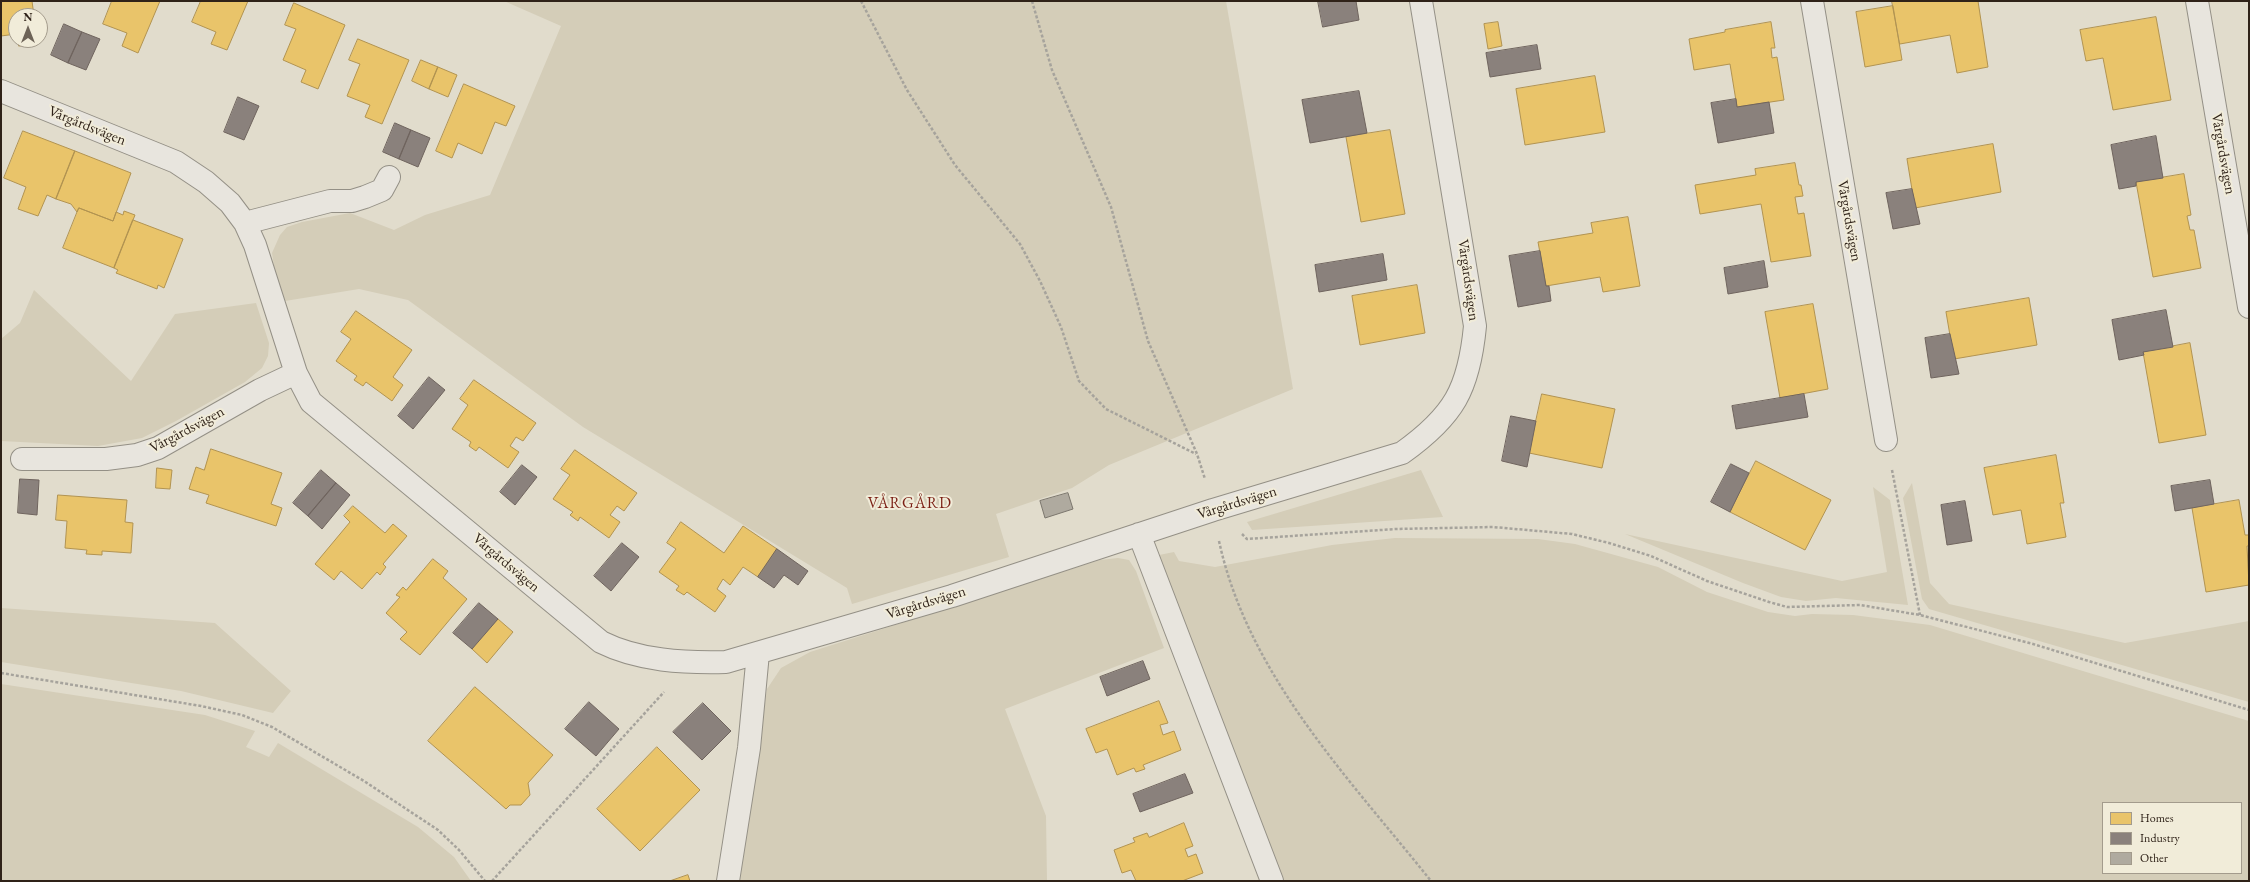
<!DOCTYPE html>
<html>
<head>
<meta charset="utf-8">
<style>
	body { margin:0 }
	#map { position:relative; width:2250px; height:882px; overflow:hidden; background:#e1dccc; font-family:"EB Garamond",serif }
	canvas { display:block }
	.frame { position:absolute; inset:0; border:2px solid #2f2218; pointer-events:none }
	.legend { position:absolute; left:2102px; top:802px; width:140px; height:72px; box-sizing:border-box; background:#f1ecd9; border:1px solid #a39b8c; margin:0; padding:5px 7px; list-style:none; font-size:12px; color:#2f2218 }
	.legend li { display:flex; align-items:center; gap:8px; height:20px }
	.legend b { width:20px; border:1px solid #a39b8c }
	.north { position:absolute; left:8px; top:8px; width:40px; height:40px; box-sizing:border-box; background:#f1ecd9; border:1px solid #a39b8c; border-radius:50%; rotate:0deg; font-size:11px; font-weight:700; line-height:16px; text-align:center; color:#2f2218 }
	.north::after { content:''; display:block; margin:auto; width:14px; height:18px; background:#6d6357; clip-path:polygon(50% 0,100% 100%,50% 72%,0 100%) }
</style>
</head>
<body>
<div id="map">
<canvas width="2250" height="882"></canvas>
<div class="frame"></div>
<ul class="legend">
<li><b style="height:11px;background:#e9c46a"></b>Homes</li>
<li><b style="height:11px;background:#8a817c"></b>Industry</li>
<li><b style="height:11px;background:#afaa9f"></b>Other</li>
</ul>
<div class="north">N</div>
</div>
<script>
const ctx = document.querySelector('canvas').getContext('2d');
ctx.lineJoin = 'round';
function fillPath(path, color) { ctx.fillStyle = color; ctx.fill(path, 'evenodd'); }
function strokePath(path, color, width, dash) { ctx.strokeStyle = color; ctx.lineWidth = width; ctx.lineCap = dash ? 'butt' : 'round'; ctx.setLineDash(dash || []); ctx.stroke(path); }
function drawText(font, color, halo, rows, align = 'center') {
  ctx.font = font + ' "EB Garamond",serif'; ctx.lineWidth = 4; ctx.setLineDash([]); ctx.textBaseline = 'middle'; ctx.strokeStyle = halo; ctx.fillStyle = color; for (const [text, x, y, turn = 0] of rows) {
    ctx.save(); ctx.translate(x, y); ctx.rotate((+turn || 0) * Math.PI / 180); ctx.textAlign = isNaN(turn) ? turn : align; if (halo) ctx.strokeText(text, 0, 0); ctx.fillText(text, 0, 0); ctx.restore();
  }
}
fillPath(new Path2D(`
	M504,1H1226L1293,389L1109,465L1072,488L996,514L1009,557L852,604L847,588L583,427L408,300L359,289L285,301L275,273L272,253L280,235L287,227L302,222L350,213L394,230L425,215L490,195L561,26Z
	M34,290L131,381L175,314L256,303L269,343L268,356L262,368L245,382L176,421L142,438L98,446L1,441V339L20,323Z
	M1421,470L1443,517L1252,530L1247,522Z
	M1912,483L1930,583L1949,604L2125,643L2249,621V702L1929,609L1922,599L1903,498Z
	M1873,487L1890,500L1908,605L1836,598L1806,601L1781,597L1743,583L1625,534L1842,581L1887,572Z
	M1395,538L1538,539L1575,544L1658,567L1707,592L1768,612L1795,616L1812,614L1853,615L1930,625L2249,721V881H1283L1159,555L1174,552L1179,561L1215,567L1332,545ZM2103,803H2241V873H2103Z
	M1118,558L1129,560L1136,571L1164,648L1005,709L1046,816L1047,881H740L767,689L781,668L810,652L1100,560Z
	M1,608L215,623L291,691L273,713L181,691L1,662Z
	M1,684L205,715L255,731L246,747L269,757L278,743L418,827L454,857L471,881H1Z`), '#d4cdb8');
const homes = new Path2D(`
	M1,1H32L34,16H16V34L1,36Z
	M112,1H160L138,53L122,46L127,33L103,24Z
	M201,1H248L227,50L211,44L216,32L192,22Z
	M1892,1H1978L1988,67L1957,73L1950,35L1900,44Z
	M294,3L345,25L318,89L301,82L306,70L283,60L296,29L285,25Z
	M1893,6L1902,60L1865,67L1856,12Z
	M2156,17L2171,100L2113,110L2103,58L2086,61L2080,30Z
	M1498,22L1502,46L1488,49L1484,24Z
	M1771,22L1775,48H1771L1772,58L1777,57L1784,100L1737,107L1730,64L1694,70L1689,39L1725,32V30Z
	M358,39L409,60L382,124L365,117L370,105L347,96L360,64L349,60Z
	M18,40H36L37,45L19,46Z
	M421,60L438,67L429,89L412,81Z
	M438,67L457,75L448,97L429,89Z
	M1595,76L1605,132L1525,145L1516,89Z
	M464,84L515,106L506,126L495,122L482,154L458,143L452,158L436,151Z
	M1390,130L1405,214L1361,222L1346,137Z
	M23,131L75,151L56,199L47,195L38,216L18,209L26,187L4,178Z
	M1993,144L2001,192L1915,208L1907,159Z
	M75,151L131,173L113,221L79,208L77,212L71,204L56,199Z
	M1795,163L1799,185H1801L1803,196L1795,197L1798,214L1804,213L1811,256L1771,262L1761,204L1700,214L1695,185L1756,175L1755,169Z
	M2184,174L2191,215L2187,216L2190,230H2194L2201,268L2153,277L2136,182Z
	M79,208L113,221L116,212L123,215L124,211L135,215L114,268L63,248Z
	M1628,217L1640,286L1603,292L1600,277L1546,286L1538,242L1593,233L1591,223Z
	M133,220L183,239L164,288L158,285L157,289L116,273L118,270L114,268Z
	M1417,285L1425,333L1360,345L1352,296Z
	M2029,298L2037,345L1954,359L1946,312Z
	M1813,304L1828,389L1780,398L1765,312Z
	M356,311L412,350L393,377L403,385L392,401L366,382L363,386L354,380L357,376L336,361L351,339L341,332Z
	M2190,343L2206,435L2159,443L2143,352Z
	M474,380L536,423L523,441L516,437L510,446L519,452L508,468L479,447L476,451L469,446L471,442L452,429L468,405L460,399Z
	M1542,394L1615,409L1602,468L1529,453Z
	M211,449L282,473L271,504L282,508L276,526L206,503L209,495L189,489L196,467L204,470Z
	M575,450L637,493L624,511L617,506L610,515L620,522L609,538L580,517L578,521L570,515L573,512L553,499L570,475L561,469Z
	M2056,455L2064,503H2060L2066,537L2027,544L2021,510L1993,515L1984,468Z
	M1756,461L1831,500L1805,550L1730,512Z
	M157,468L172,470L170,489L156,488Z
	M58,495L127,500L125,522L133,523L131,553L102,551V555L86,554L87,550L65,548L67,521L56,520Z
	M2239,500L2245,535H2249V546H2247L2249,585L2206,592L2192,508Z
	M353,506L385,533L393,524L407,536L383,564L386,567L380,575L377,572L362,589L341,571L334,580L315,564L350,522L344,516Z
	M681,522L724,553L743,526L777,549L758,577L743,567L730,585L723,579L717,589L726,596L715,612L687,592L684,595L676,590L679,586L659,572L676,549L667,543Z
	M433,559L448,571L443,578L467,599L420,655L400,639L407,632L386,613L400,597L396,595L403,587L406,590Z
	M498,619L513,632L487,663L472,649Z
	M475,687L553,755L528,783L530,795L521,805H510L506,809L428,741Z
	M1159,701L1168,723L1160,725L1163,735L1174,731L1181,750L1143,765L1145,769L1136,772L1134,768L1117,775L1107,749L1096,753L1086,729Z
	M657,747L700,790L640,851L597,809Z
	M1184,823L1193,846L1185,849L1188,857L1196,854L1203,873L1182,881H1136L1131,870L1122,873L1114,850L1135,842L1133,838L1147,833L1149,837Z
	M688,875L690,881H670Z`);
fillPath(homes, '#e9c46a');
strokePath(homes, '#b19351', 1);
const industry = new Path2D(`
	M1318,1H1356L1359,20L1323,27Z
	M64,24L82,32L68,63L51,55Z
	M82,32L100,39L86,70L68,63Z
	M1537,45L1541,69L1490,77L1486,53Z
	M1359,91L1367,133L1310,143L1302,100Z
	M238,97L259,106L244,140L224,132Z
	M1736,99L1737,107L1769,102L1774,133L1718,143L1711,103Z
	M395,123L411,130L399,159L383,152Z
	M411,130L430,138L418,167L399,159Z
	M2156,136L2163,178L2136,182V186L2119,189L2111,145Z
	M1912,189L1920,224L1893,229L1886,193Z
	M1540,251L1546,286H1549L1551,301L1518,307L1509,256Z
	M1383,254L1387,280L1319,292L1315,265Z
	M1764,261L1768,287L1728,294L1724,268Z
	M2166,310L2173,347L2143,352L2144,355L2119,360L2112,320Z
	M1950,334L1959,374L1931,378L1925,338Z
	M429,377L445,390L413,429L398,416Z
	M1804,394L1808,417L1736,429L1732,406Z
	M1511,416L1536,421L1527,467L1502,461Z
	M1731,464L1749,473L1730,512L1711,502Z
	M522,465L537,477L515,505L500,492Z
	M321,470L336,483L308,516L293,503Z
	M20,479L39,480L37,515L18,513Z
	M2210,480L2214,504L2175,511L2171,486Z
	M336,483L350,495L322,529L308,516Z
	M1965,501L1972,541L1947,545L1941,505Z
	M622,543L639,557L611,591L594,576Z
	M777,549L808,571L798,585L784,575L774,588L758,577Z
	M479,603L498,619L472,649L453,633Z
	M1143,661L1150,679L1107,696L1100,677Z
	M589,702L619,729L596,756L565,729Z
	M703,703L731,731L702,760L673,732Z
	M1185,774L1193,793L1140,812L1133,794Z`);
fillPath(industry, '#8a817c');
strokePath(industry, '#6f645e', 1);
const building = new Path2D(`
	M1068,493L1073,509L1045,518L1040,501Z`);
fillPath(building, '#afaa9f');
strokePath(building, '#7b766d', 1);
const street = new Path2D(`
	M1812,1L1886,440
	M2197,1L2249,307
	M1,91L176,162L206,182L230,203L245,223L255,245L296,373L311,402L601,642C639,661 684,663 726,662L952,596L1213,510L1402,453C1454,416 1469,389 1475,326L1421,1
	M245,223L330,201H352L365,197L382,190L389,177
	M22,459H106L137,455L158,448L260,390L296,373
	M1139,534L1272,881
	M728,881L749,748L758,653`);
strokePath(street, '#949086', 24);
strokePath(new Path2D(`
	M861,1L907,90L955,165L1020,244L1040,281L1061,327L1079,381L1106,409L1196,454
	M1032,1L1052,70L1111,207L1148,341L1197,454L1205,479
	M1892,470L1920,615
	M1242,534L1247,539L1396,529L1493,527L1572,534L1609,543L1651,556L1707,581L1769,602L1787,607L1860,605L1920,615L2033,644L2249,710
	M1219,541C1248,675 1348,777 1431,881
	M1,673L201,706L242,715L272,727L364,781L438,830L459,850L485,881
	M492,881L664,692`), '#a6a39c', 2.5, [3, 2]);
strokePath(street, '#e8e5de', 22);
drawText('15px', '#2f2218', '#f1ecd9', [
	["Vårgårdsvägen",87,126,22],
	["Vårgårdsvägen",2223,154,80],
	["Vårgårdsvägen",1849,221,80],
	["Vårgårdsvägen",1468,280,82],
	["Vårgårdsvägen",187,430,-28],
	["Vårgårdsvägen",1237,503,-17],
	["Vårgårdsvägen",506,563,40],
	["Vårgårdsvägen",926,603,-17]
]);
ctx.letterSpacing = '1px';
drawText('16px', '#7a1f14', '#f1ecd9', [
	["VÅRGÅRD",910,504]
]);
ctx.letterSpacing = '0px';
</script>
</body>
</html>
